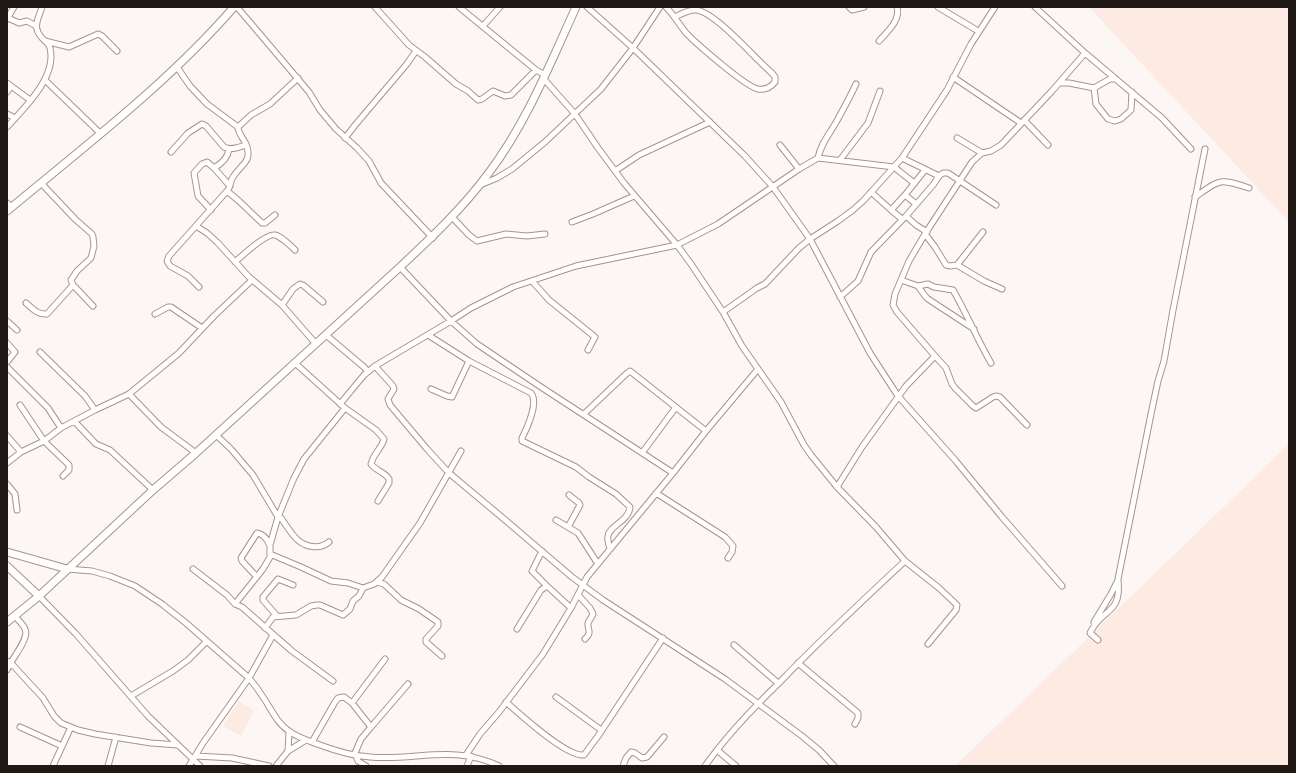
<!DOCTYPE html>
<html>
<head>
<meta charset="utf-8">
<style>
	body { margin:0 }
	#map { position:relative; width:1296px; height:773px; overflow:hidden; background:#fcf7f5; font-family:Merriweather,serif }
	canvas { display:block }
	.frame { position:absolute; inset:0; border:8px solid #201815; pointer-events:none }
</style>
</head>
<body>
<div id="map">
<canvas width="1296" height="773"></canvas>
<div class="frame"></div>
</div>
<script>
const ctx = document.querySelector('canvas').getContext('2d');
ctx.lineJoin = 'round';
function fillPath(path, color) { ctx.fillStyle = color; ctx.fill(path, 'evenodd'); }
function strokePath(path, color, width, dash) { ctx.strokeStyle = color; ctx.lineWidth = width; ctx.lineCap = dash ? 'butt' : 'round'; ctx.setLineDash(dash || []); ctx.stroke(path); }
fillPath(new Path2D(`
	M1089,7H1289V221L1287,220Z
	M1289,444V766H955Z
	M239,701L254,711L241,736L223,726Z`), '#fdeae3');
const street = new Path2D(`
	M237,7L309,92L320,110L336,129L357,148L369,161L381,183L433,238
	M375,7L409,45L425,57L456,84L468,91L478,100L482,99L493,91L505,96L511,95L536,70
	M459,7L536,70L545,75
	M587,7L633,48L745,156L773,187L810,239L870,353L898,396L955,460L1002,517L1062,586
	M666,7C674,15 680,26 687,34C698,45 746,87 758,89C765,90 771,87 775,82V77L772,73C757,61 713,9 695,10C688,10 681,14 675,17
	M849,7L852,10L864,7
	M938,7L978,31
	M1035,7L1085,53L1162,118L1191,149
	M8,18L19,23L27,21L36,26
	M7,19L14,7
	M483,26L500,7
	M45,41L69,47L98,34L102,36L117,51
	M879,41C887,32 901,20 897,7
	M177,67L190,86L207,104L238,127
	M953,77L1021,123
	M543,78L575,114L598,148L624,183L677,245L691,264L723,312L742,346L781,402L804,445L811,455L837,487L876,527L905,561L939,588L957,605L956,610L928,644
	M45,80L100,133
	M7,83L30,100
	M1059,83H1069L1094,88L1096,104L1108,119L1115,121L1121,119L1131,110L1132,92
	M1094,88L1110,79H1116
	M7,92L11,86
	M7,114L15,118
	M1024,120L1048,145
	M7,127C25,107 57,77 50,48C49,44 45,41 42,38C32,27 38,20 42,7
	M345,138L356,124L406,65L416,51
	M957,138L982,153
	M780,145L799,169
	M171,152L188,133L202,124L206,126L224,147C231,151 239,147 246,145
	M818,158C821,142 832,131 839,117C845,106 851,95 856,84
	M902,158L939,176L943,173H948L996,205
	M840,160L868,123L880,91
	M214,168L230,186
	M615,171L639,155L710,122
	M41,183L75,219L92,234L93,237L94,246L91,258L77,271L71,280L73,285L93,306
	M480,185L497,178L512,169L545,142L601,89L633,48L660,7
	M227,191L239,201L262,223H265L275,215
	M871,192L891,210L902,219
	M905,195L916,204
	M1195,197C1221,179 1219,178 1249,188
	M7,203L12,207
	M211,210L198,196L194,173L202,164L207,162L214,168C221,164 228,157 229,149
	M891,210L905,195L925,170
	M906,216L916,225L927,232
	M452,217L469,235L477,241L506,234L527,236L545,234
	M572,222L593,214L634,196
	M196,226L207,233L217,242L249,277L282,305L316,344
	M925,234L935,247L946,265L950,266L957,265L984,281L1002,289
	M235,262C242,256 266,233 275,235C280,236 291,246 295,250
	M957,265L983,232
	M400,267L451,321L477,344L541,387L673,473
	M901,280L918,286L925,296L928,299L974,329
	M532,281L549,300L595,337L588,350
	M918,286L928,284L934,287L953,290C967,314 977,339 991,363
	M199,287L188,276L170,266L167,261L169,256L227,191C231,187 230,181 233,177C241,164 253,162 246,144C243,138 238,133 238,127L251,115L270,104L298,78
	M840,297L858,281L871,252L906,216L933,185L939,176
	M26,303C33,309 38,315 47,314L73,285
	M282,305L293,289L300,284L303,285L323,302
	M723,312L757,288L765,284L799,248L810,239L838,221L853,210L863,201L902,158L947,90L971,44L995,7
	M155,314L168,307H171L202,328
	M7,321L17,330
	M326,335L364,367L368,372
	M428,335L469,361L531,393C539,402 527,428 522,438V441L576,467L589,477L616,494L630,507C629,521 609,526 608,536C607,540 609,545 610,549
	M7,343L15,352L7,362
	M40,352L85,396L95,410
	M935,356L946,368L952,384L955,388L973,406L976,408L993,397L996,396L1000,397L1027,425
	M295,363L345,408L376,430L384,439C382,448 373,454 371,464C376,471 385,472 389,479V483L378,501
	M375,366L393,386L394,389L388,399L390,405L427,449L449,473L504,519L572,577L603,600L725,679L802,736L819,750L834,766
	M7,367L48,408L61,428
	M431,389L447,396L452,397L469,361
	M129,394L161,427L196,453
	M340,404L364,375L375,366L451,321L471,308L513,287L576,266L677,245L718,224L799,169L818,158L894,167L914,183
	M20,405L44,441L69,465V470L63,476
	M584,414L626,374L630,371L706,431
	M75,422L96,444L110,450L153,490
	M216,435L231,449L253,475L278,517L270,545V557L263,569L235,604
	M7,436L21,452
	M642,453L676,407
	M7,463L21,452L44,441L61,428L95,410L129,394L179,353L214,316L252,280
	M7,484L15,494L17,510
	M837,487L862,447L906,386L935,356L897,312L893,305L895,294L909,261L925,234L972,162L982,153L991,151L1001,145L1052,91L1085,53
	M656,493L725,537L733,546L732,552L728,558
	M556,520L578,533L598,564
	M568,527L580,505L579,503L569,495
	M329,542C321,549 308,548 299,541C293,537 286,525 281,518L278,517L294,478L304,459L345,408
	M542,551L532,571L547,586
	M270,554L301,567L331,581L348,583L363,588L374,584L382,577L420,523L461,451
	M67,569L92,571L110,576L135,586L162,604L186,623L249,678C255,685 260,692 265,700C272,711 278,724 289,731C298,738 310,741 320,745C336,751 352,756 370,757C417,761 453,744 499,766
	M193,569L227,595L235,604L242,607L292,651L333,681
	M257,577L242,561L241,558L257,533C263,534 267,539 269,544
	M377,582L384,584L401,600L419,609L438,622V626L426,639V642L442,656
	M578,595L590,608L593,614C592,617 589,620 588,623C587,631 593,631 585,639
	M39,596L76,634L148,716L200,766
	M277,616L263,600V597L278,579L293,585
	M1094,622L1111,594L1118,580
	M265,628L273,617L296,615L311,606L317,605H320L343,615L350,609L353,601L359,596L363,588
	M517,629L541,590L547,586L571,608
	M1098,640L1090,633C1102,607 1122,616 1118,579L1151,414L1158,381L1164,361L1173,310L1205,149
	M734,645L778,683
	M7,661L10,662L43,698L54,716L61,723L78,730L95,734L151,743L178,745
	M798,663L858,713V718L855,724
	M7,670C11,659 30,639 25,629C23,624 18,620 15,616
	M131,696L173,671L188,660L207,641
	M556,697L601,730
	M506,702C520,714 566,757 584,755L598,736L663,638
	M352,703L385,659
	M20,727L62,746
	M371,727L408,684
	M312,742L335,702L338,698L344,697L352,703L371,727L361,739L355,753L358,761L366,766
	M717,750L736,766
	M288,751L289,732
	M466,755L480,734L499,712L543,654L571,608L587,577L673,473L706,431L758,369
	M196,756L232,758L269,766
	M53,766L71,727
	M108,766L116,737
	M189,766L203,743L249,678L273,635
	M276,766L288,751L306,740
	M467,766L471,756
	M623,766L626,758L631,752L635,753L642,758L647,757L664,737
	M705,766C727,735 753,708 780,682C820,640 862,601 905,561`);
const secondary = new Path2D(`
	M7,211C85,146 167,84 234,7
	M7,552L67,569
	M7,566L39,596
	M7,622L39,596L153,490L196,453L400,267C431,238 462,209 488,174C526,124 550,64 576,7`);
strokePath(street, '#a8938b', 7);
strokePath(secondary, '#a8938b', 9);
strokePath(street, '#fff', 5);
strokePath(secondary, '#fff', 7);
</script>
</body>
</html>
